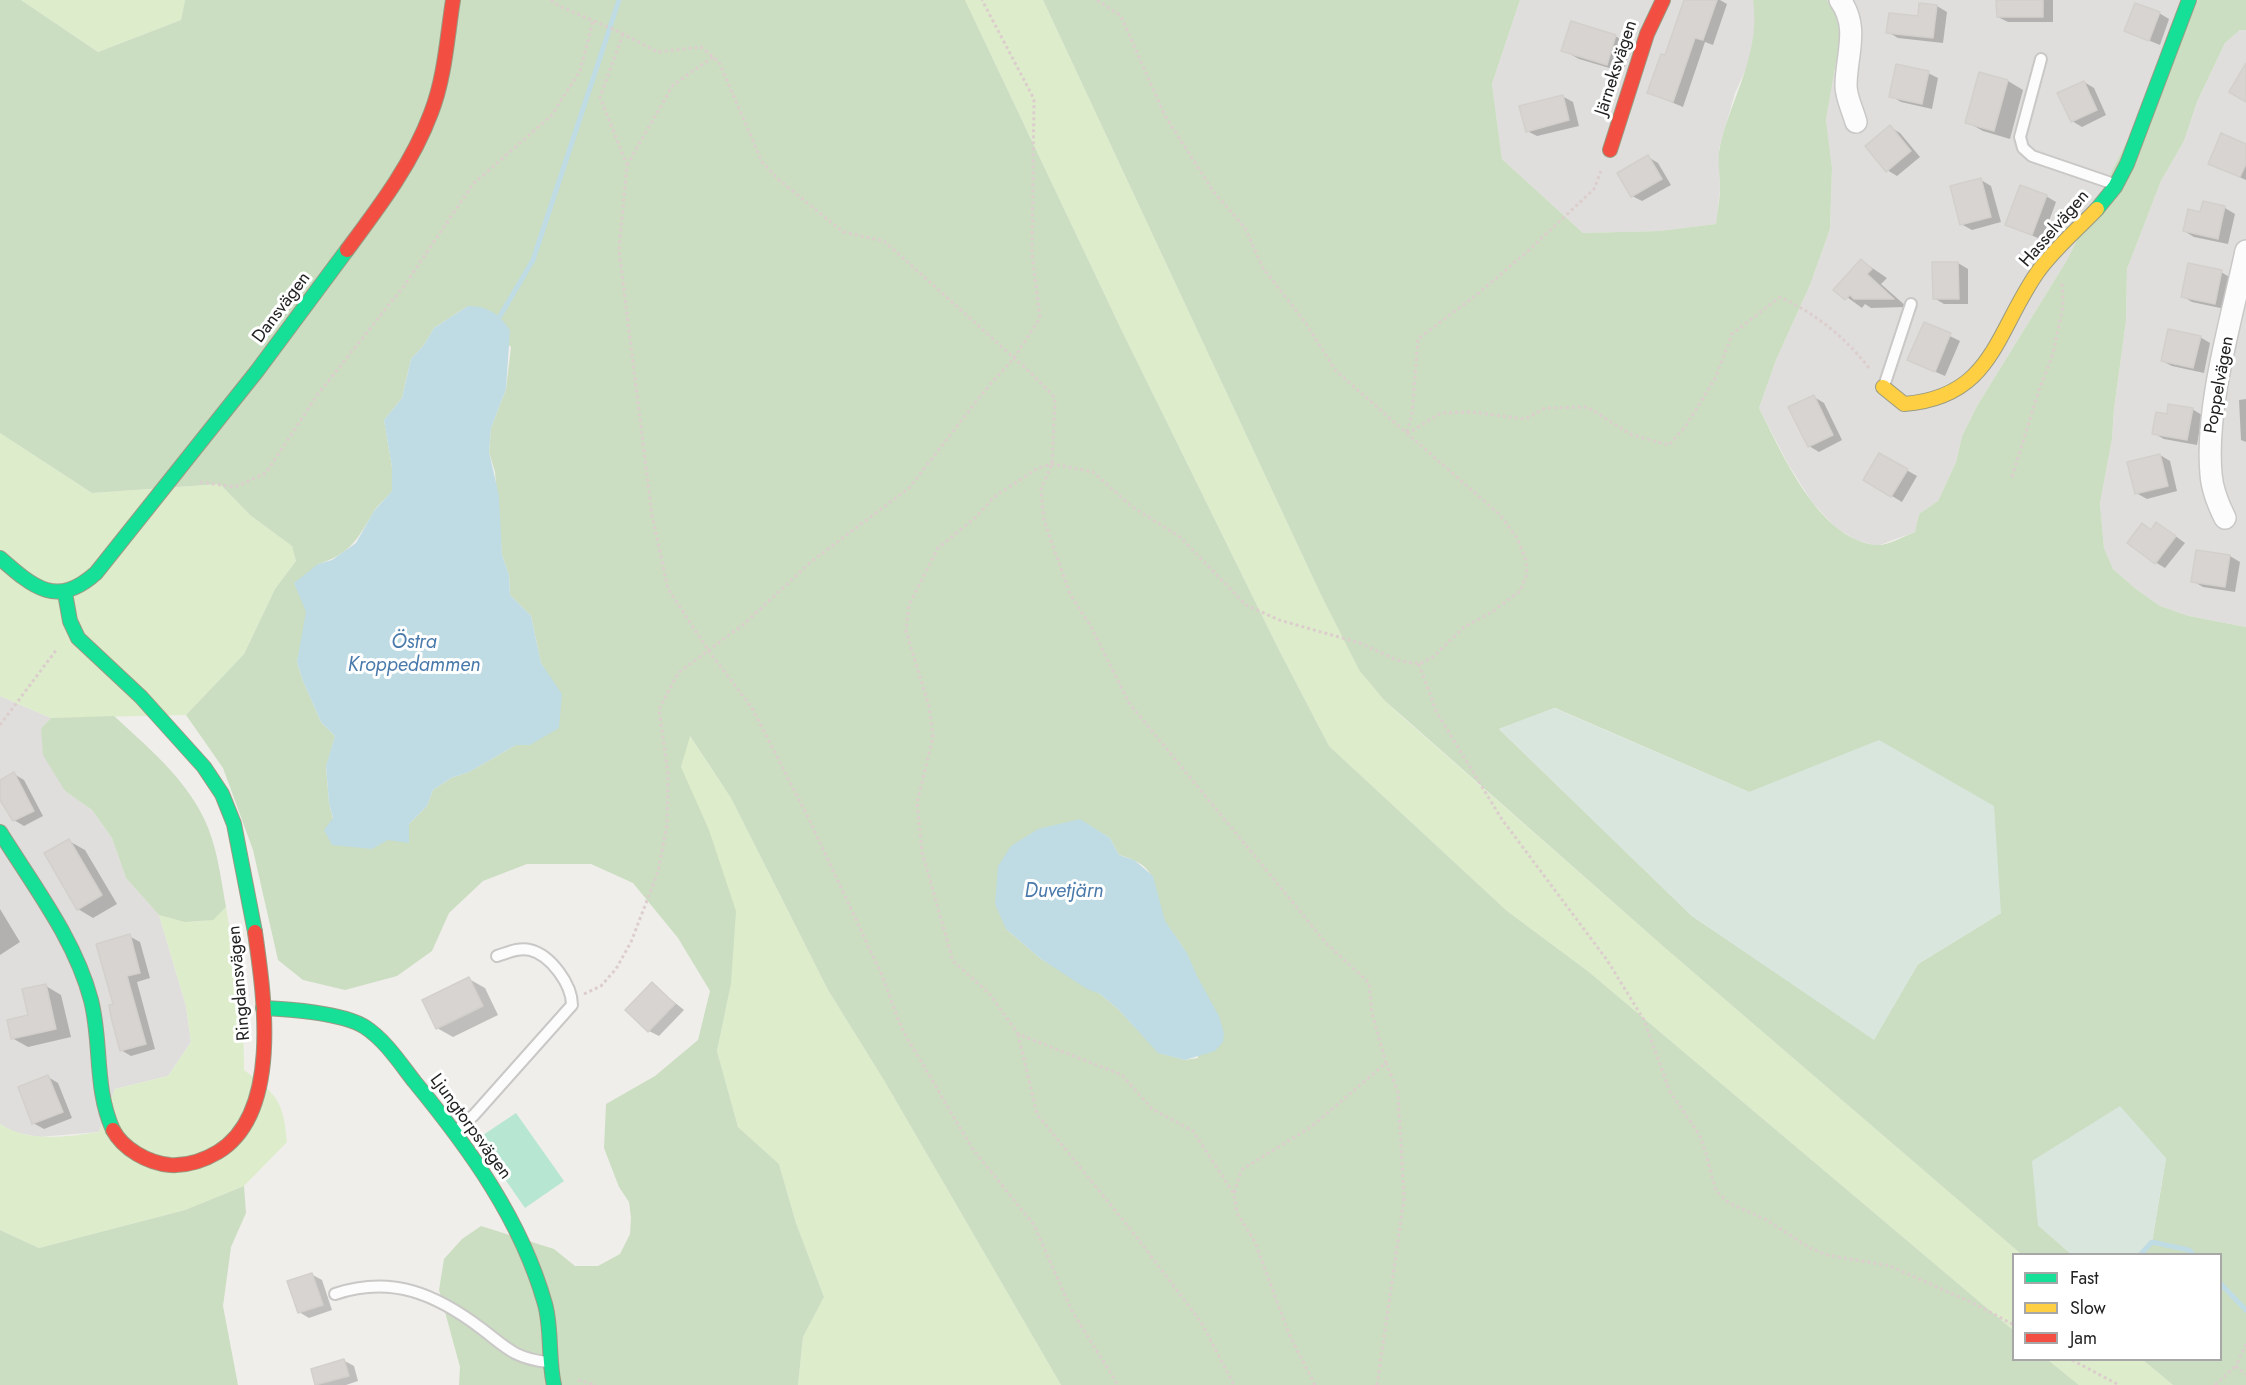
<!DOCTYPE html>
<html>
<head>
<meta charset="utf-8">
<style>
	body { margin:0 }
	#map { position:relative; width:2246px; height:1385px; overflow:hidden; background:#f0eeeb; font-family:Jost,sans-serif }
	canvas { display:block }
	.legend { position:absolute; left:2012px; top:1253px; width:210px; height:108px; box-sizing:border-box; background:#fff; border:2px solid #a7a7a7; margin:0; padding:8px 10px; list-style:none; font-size:18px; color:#222 }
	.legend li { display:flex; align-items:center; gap:12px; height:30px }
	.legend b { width:30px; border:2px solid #a7a7a7 }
</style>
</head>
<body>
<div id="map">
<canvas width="2246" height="1385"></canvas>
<ul class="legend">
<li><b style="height:8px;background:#16e098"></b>Fast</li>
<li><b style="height:8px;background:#ffcf43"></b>Slow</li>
<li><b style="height:8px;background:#f24e42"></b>Jam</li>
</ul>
</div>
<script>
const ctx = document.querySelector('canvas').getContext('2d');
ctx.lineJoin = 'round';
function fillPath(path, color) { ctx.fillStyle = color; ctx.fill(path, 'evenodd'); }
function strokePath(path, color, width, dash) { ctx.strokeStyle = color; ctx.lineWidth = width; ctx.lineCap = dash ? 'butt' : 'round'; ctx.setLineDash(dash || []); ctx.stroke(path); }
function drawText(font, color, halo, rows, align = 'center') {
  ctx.font = font + ' Jost,sans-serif'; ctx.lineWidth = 6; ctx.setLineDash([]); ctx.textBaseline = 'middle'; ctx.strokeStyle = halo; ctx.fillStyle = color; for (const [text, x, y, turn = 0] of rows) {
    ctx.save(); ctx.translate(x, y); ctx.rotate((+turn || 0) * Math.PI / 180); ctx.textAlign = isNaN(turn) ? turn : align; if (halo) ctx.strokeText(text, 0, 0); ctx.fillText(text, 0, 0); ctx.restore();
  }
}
fillPath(new Path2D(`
	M1520,0H1753L1757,23L1751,58L1735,93L1719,149L1720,189L1716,224L1659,231L1583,233L1502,159L1492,84Z
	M1826,0H2198L2067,260L1977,406L1962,436L1956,462L1938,501L1919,514L1915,532L1877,546L1856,540L1835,527L1812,502L1788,464L1759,408L1776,360L1810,285L1830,229L1832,168L1826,120L1841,34L1835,13Z
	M2240,30H2246V627L2189,616L2160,606L2136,589L2113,569L2104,548L2100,503L2112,439L2114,409L2126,321L2127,269L2161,181L2184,141L2197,102L2225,43Z
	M0,696L51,718L41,728L65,791L92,810L112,838L126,878L159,915L186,1006L191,1042L168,1076L115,1089L99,1132L39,1137L13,1132L0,1124Z`), '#dfdedc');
fillPath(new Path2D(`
	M21,0H185L181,20L98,52Z
	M965,0H1043L1321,595L1359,670L1384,700L1408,722L1664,947L2021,1254H2014L2013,1330L1589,972L1507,911L1329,746L1278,648L1121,329Z
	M0,433L92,493L220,484L250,515L292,546L296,561L275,589L244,654L186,715L51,718L0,696Z
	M689,735L731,798L828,990L885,1082L1061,1385H798L803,1337L824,1297L796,1223L779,1164L738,1127L717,1051L731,984L681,767Z
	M226,907L243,1009L244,1070C277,1095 283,1099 287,1142L244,1186L185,1210L39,1248L0,1230V1124C30,1143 65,1137 99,1132L115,1089L168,1076L191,1042L186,1006L159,915C187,922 204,928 226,907Z
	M2048,1360H2143L2173,1385H2079Z`), '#ddeccb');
fillPath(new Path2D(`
	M0,0H21L98,52L181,20L185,0H965L1121,329L1278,648L1329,746L1507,911L1589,972L2013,1330L2014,1360H2048L2079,1385H1061L885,1082L828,990L731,798L690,736L681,767L709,830L736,911L731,984L717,1051L738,1127L779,1164L796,1223L824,1297L803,1337L798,1385H459L460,1367L439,1290L444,1259L462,1239L481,1226L554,1249L575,1266H598L620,1254L630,1234L631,1218L629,1202L619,1187L604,1148L606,1104L655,1076L698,1040L710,991L678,938L633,883L591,864H527L483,881L449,913L432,951L397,976L345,990L303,980L278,960L253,850L223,768L186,715L244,654L275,589L296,561L292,546L250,515L220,484L92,493L0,433ZM468,306L511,347L506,389L491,428L489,452L495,472L502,555L509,575L510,595L531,616L541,663L550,679L530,745H516L469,772L451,778L433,790L427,806L409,824L372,849L333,819L329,803L326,767L335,736L321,722L303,681L297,662L318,564C349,555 357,540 373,513C377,505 386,499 392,491V467L384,420L402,398L411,359L424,345L434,328ZM1080,820L1110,838L1119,855C1166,868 1149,889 1165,922C1172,934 1183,944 1188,957C1202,987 1198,1024 1198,1058L1185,1060L1159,1053L1118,1009L1100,994L1041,959L1006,929L1059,826Z
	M1043,0H1520L1492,84L1502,159L1583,233L1659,231L1716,224C1717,212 1720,200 1720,187C1720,174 1717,159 1720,146C1732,95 1761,54 1753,0H1827L1835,13L1841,34L1826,120L1832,168L1830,229L1810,285L1776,360L1759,408C1782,453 1818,539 1876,545C1888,546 1904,536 1915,532L1919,514L1938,501L1956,462L1962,436L1977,406L2067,260L2198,0H2246V30H2240L2225,43L2197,102L2184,141L2161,181L2127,269L2126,321L2114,409L2112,439L2100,503L2104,548L2113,569L2136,589L2160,606L2189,616L2246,627V1385H2173L2143,1360H2220V1254H2141L2152,1242L2166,1158L2038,1225L2071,1254H2021L1664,947L1384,700L1359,670L1321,595ZM1555,708L1749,792L2001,913L1918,964L1874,1039L1692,916L1499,729Z
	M114,716C152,751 197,788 212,839C219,861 222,885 226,907L213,920L185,922L159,915L126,878L112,838L92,810L65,791L43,755L41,728L51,718Z
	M244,1186L246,1213L231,1247L223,1306L238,1385H0V1230L39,1248L185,1210Z`), '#cbdec1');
fillPath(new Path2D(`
	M1554,708L1749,792L1879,740L1994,806L2001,913L1918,964L1874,1040L1692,916L1499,729Z
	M2120,1106L2166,1158L2152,1242L2141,1254H2071L2038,1225L2032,1161Z`), '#d9e6de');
fillPath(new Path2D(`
	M516,1113L564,1181L525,1208L477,1139Z`), '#b7e6d2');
fillPath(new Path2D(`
	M468,306C488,306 499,314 510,330L506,389L491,428L489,452L499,496L502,555L509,575L510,595L531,616L541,663L562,694L559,728L530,745H516L469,772L451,778L433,790L427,806L409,824V843L388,840L372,849L332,845L324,830L333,818L329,803L326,766L335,736L321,722L303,681L297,662L306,612L294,583L318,564L332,560L356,543L374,511L392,491V467L384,420L402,398L411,359L424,345L434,328Z
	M1080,819L1110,838L1119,855L1134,860L1153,876L1165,921L1187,953L1197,976L1219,1016L1224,1033L1223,1042L1215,1051L1185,1060L1158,1053L1118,1009L1100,994L1087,989L1041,959L1006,929L995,904L998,866L1011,846L1038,829Z`), '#bfdbe3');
fillPath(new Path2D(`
	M1686,0H1720L1727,4L1713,45L1705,42L1683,107L1649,93L1666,57Z
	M1998,0H2053V22H2008L1998,17Z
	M1937,6L1947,12L1943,43L1898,38L1888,32Z
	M2159,13L2169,19L2160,45L2126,31Z
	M1615,36L1631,45L1623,72L1579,59L1563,50Z
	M1928,73L1938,78L1932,109L1901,102L1891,96Z
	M2008,81L2023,90L2010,139L1983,131L1967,122Z
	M2084,82L2094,88L2106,115L2082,127L2072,121Z
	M1562,96L1573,102L1579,126L1537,136L1527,131Z
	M1890,127L1900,133L1920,157L1897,176L1887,170Z
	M2246,145V180L2209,163Z
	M1648,157L1658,163L1671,185L1642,201L1632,196Z
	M1981,180L1991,186L2001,222L1972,230L1961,224Z
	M2046,196L2056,202L2042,240L2007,224Z
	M2204,203L2225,208L2235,214L2228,244L2194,237L2184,231L2201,214Z
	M1862,261L1887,278L1881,284L1907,307L1871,308L1865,304L1862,308L1836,289Z
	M1958,263L1968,269V304H1944L1934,298Z
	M2221,272L2231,278L2225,309L2192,302L2182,296Z
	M1925,324L1960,341L1945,376L1909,360Z
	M2200,337L2210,343L2204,373L2172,366L2162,361Z
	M1814,397L1824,403L1842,440L1819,452L1809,446Z
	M2246,399V442L2241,440L2239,400Z
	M2192,409L2202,415L2197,445L2164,439L2153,433Z
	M1880,455L1917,476L1902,502L1865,480Z
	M2160,455L2170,461L2177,491L2147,499L2136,493Z
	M2143,525L2152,530H2167L2185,543L2165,568L2155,562Z
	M2230,556L2240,562L2235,592L2203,587L2193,581Z
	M14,774L24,780L43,816L24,826L14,820L0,795V781Z
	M69,841L85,850L117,904L93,918L78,909Z
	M0,909L20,942L0,955Z
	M129,936L140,942L150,978L137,982L155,1049L131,1056L121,1050L115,1005Z
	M469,979L485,988L498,1015L453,1037L437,1028Z
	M652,984L684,1010L659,1036L649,1031Z
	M46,986L61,995L71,1037L28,1047L12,1038L30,1016Z
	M48,1077L58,1083L72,1118L44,1129L33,1123Z
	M311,1274L322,1280L332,1310L309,1318L299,1312Z
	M343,1360L354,1366L358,1381L346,1385H317L312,1370Z`), '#0003');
strokePath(new Path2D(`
	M500,316L533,260L619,0
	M2141,1254L2152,1242L2189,1250L2193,1254
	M2220,1283L2246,1310`), '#bfdbe3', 5);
const building = new Path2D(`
	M1684,0H1717L1703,40L1695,38L1673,102L1647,93L1661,54L1665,55Z
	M1996,0H2043V17H1997Z
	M1919,3L1937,5L1933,38L1886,33L1889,13L1918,16Z
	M2135,3L2160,12L2149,41L2124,31Z
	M1571,21L1616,35L1607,65L1561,51Z
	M2246,63V102L2229,92Z
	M1896,64L1929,71L1922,104L1889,97Z
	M1979,72L2008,80L1994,131L1965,123Z
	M2084,81L2097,110L2071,122L2057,93Z
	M1563,95L1569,120L1526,132L1519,106Z
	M1890,125L1911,151L1886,172L1865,146Z
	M2221,133L2246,144V164L2240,177L2208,164Z
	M1648,155L1662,179L1631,197L1617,173Z
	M1981,178L1991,217L1960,225L1950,186Z
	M2020,185L2047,195L2032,235L2005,225Z
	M2203,201L2225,206L2218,239L2183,231L2188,209L2200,212Z
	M1861,259L1872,269L1867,274L1894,299H1854L1850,295L1845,300L1833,290Z
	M1932,262H1958L1959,299H1933Z
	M2188,263L2222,270L2215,304L2181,297Z
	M1924,322L1951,333L1935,372L1907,360Z
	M2168,329L2201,336L2193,368L2161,361Z
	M1814,395L1833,435L1808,447L1788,407Z
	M2168,404L2193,408L2187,440L2152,434L2156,412L2167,414Z
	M1879,453L1908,469L1891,497L1863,480Z
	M2160,454L2168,486L2135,494L2127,462Z
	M2156,522L2176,536L2155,564L2127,543L2142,523L2151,530Z
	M2196,550L2230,555L2225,587L2191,582Z
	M14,772L34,811L13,821L0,800V780Z
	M69,839L102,895L77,910L44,853Z
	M130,934L140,973L127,976L146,1044L120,1051L111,1017L109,1005L113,1004L96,944Z
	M469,977L483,1006L436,1029L422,1000Z
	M652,982L675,1004L648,1032L625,1010Z
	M46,984L56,1029L11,1039L7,1020L28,1015L22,989Z
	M48,1075L63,1112L32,1124L18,1087Z
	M312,1273L323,1305L298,1313L287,1281Z
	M344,1359L349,1376L315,1385L311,1369Z`);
fillPath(building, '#d7d4d2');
strokePath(building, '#d3d0cc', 1.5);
const lane = new Path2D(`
	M2041,59L2020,137L2023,148L2032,156L2114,184
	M1884,386L1911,304
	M456,1131L474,1115L572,1005C572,985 551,955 530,950C519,947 507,953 497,956
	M335,1294C392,1275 436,1294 482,1329C507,1348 514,1358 547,1362`);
const street = new Path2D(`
	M1840,0C1860,28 1846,55 1846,86C1846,97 1853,111 1856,122
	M2225,518C2218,504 2212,490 2211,474C2205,406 2232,318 2246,251`);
const fast = new Path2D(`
	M2097,209L2115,187L2127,164L2189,0
	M0,558C34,588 57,608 96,573L257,371L347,250
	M65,593L70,621L78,638L141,697L204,767L222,794L234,824L255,932
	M0,832C33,885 75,939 91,1000C102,1043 94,1088 113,1130
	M263,1008C289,1009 343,1013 365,1027C385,1040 400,1063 414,1081C469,1148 521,1219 545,1304C552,1329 548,1359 554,1385`);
const slow = new Path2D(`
	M1883,387L1904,404C1992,397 1995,334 2037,273C2054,249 2077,230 2097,209`);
const jam = new Path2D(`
	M1610,150L1647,34L1663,0
	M347,250C379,207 412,164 431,113C445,77 447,38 453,0
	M113,1130C123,1149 148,1163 170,1165C187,1166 203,1161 218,1152C282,1113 264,995 255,932`);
strokePath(lane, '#c9c8c7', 14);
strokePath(street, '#c9c8c7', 24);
strokePath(fast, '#999a82', 16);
strokePath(slow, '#999a82', 16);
strokePath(jam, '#999a82', 16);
strokePath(new Path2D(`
	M551,0L559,6L617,31L658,52L701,47L719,62L762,162L778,179L843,232L884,241L1032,374L1055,398L1052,464L1041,489L1044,520L1070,594L1090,625L1129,703L1326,943L1369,983L1372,1013L1386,1063L1311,1127L1241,1170L1234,1194L1237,1213L1255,1242L1289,1334L1315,1385
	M1097,0L1121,16L1164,114L1213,191L1245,228L1263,268L1305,322L1336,371L1500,515L1517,538L1526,560L1527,574L1520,591L1492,612L1464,627L1433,657L1419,664L1397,660L1360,643L1279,620L1246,605L1180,537L1131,506L1093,472L1052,464L1038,468L994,497L976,517L938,548L909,605L906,631L929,706L933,737L917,803L922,852L953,961L989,993L1018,1034L1122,1075L1152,1109L1193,1131L1234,1194
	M623,34L600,97L627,165L619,250L652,515L668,589L708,650L752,708L808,817L881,973L902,1029L972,1148L1034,1225L1072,1311L1118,1385
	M627,165L673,85L713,57
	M1407,432L1412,414L1418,339L1475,296L1528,251L1594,189L1601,171
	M1407,434L1441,413L1472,412L1525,419L1545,408L1587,407L1632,435L1669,445L1685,427L1715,379L1732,334L1780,297C1816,314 1844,336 1869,368
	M2012,477L2039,390L2053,354L2063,306L2062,281
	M200,482L235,487L266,473L318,394L404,286L473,184L551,116L580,71L593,21
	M1419,664L1436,711L1501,818L1607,960L1644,1020L1670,1092L1699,1134L1706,1153L1716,1191L1729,1203L1765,1219L1808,1247L1827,1255L1890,1266L1975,1304L2014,1325
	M0,725L57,649
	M584,994L601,986L616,969L631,942L658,872L667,825L668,774L659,709L678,673L744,624L812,561L909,488L986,389L1014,358L1040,318L1032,254L1034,99L982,0
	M1018,1034L1037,1114L1135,1235L1201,1322L1234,1385
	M2246,1344L2236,1366L2246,1375
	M2072,1360L2119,1385
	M578,1380L596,1385
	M1377,1385L1404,1199L1398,1092L1386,1063
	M2215,1385L2236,1366`), '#dccecd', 3, [3, 3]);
strokePath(lane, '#fdfcfc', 10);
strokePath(street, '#fdfcfc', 21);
strokePath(fast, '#16e098', 14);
strokePath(slow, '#ffcf43', 14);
strokePath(jam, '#f24e42', 14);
drawText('18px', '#222', '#fff', [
	["Järneksvägen",1617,68,-72],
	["Hasselvägen",2055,229,-49],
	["Dansvägen",282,308,-53],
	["Poppelvägen",2220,385,-80],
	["Ringdansvägen",240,983,-95],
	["Ljungtorpsvägen",470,1127,54]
]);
drawText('italic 20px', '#4a7aab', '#fff', [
	["Östra",414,643],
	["Kroppedammen",414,666],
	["Duvetjärn",1064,892]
]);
</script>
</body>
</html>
